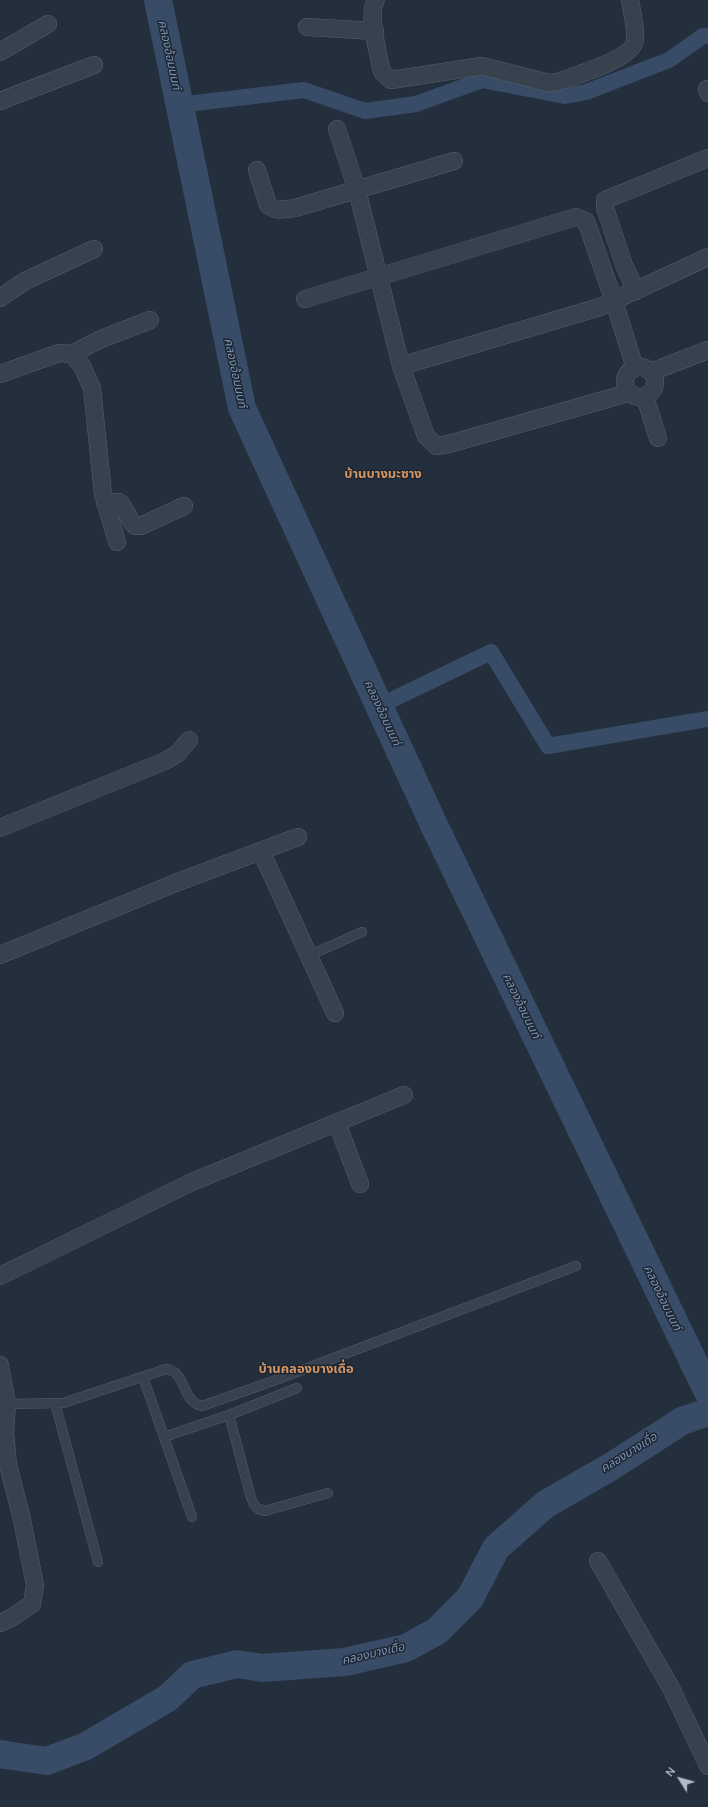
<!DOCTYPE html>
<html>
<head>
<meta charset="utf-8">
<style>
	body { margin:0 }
	#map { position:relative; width:708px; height:1807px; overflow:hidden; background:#242f3e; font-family:Manrope,sans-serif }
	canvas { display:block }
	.north { position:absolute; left:660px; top:1759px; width:40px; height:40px; -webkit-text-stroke:3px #1d2633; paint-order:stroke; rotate:307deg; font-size:11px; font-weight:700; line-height:16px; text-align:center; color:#b4bcc9 }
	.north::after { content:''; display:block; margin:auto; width:14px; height:18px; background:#b4bcc9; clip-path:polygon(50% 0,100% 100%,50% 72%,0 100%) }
</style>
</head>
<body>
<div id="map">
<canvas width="708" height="1807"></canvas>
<div class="north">N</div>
</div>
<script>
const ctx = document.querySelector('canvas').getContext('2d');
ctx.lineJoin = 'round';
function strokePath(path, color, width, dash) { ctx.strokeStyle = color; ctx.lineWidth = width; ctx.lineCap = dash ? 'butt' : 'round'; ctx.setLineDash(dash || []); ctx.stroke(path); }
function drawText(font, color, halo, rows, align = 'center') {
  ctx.font = font + ' Manrope,"Noto Sans Thai",sans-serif'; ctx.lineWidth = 3; ctx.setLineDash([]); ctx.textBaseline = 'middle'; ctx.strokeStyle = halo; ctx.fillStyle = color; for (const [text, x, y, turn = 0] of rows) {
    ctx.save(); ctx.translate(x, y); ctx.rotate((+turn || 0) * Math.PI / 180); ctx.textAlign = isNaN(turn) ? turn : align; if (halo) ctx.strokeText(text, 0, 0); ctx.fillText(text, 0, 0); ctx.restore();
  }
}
strokePath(new Path2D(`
	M179,105L304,90L365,111L416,104L482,80L565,96L586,92L669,60L703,36H708
	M379,706L491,652L548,746L708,719`), '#394c67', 16);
strokePath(new Path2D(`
	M158,0L242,408L433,823L708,1392
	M0,1754L47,1761L86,1746L168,1698L192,1675L237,1664L262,1668L345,1662L406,1648L437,1631L470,1598L496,1548L546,1504L612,1466L682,1421L708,1412`), '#394c67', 28);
const lane = new Path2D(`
	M308,956L362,932
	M143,1377L192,1517
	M55,1403L98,1562
	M7,1404L63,1403L166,1369C187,1371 181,1402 202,1406L276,1380L576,1266
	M229,1415L250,1494C253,1503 254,1509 265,1511L328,1493
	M164,1437L229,1415L297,1388`);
const street = new Path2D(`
	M376,0C367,14 378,51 381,68L383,73L391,80L482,66L549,83L557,82C573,76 634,59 635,40C636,27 632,13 630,0
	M307,27L375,31
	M0,52L48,24
	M707,89L708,93
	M0,101L94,65
	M337,129L357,190L401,366L426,436L436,446L449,444L628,393
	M257,170L268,205C276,212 286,209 295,208L454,161
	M636,291L624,265L605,208V200L708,158
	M0,298L25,281L94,249
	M305,299L576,217L586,221L614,301L635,368
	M72,354L99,340L150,320
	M401,366L600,307L708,257
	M625 382a15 15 0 1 1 30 0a15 15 0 1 1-30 0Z
	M651,372L708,350
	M0,374L59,353L72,354L82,366L92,388L103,494L117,542
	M645,397L658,438
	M105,503L119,502C127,509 127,518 135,526H141L184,506
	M0,828L165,761L177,754L189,740
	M261,851L335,1013
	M0,955L178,882L298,837
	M337,1123L360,1184
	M0,1276L192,1182L404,1095
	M0,1365L7,1404L5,1432L8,1465L21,1515L35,1585L32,1604L11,1618L0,1623
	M598,1561L671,1688L708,1766`);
strokePath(lane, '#565f6c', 10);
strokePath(street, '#565f6c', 18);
strokePath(lane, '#38414e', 9);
strokePath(street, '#38414e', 17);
drawText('italic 12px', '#7c92b1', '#1d2633', [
	["คลองอ้อมนนท์",169,55,78],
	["คลองอ้อมนนท์",235,373,78],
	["คลองอ้อมนนท์",382,713,65],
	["คลองอ้อมนนท์",521,1006,64],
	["คลองอ้อมนนท์",662,1298,64],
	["คลองบางเดื่อ",629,1453,-32],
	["คลองบางเดื่อ",373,1654,-13]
]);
drawText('bold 13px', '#d59563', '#1d2633', [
	["บ้านบางมะซาง",383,474],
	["บ้านคลองบางเดื่อ",306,1369]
]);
</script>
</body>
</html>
